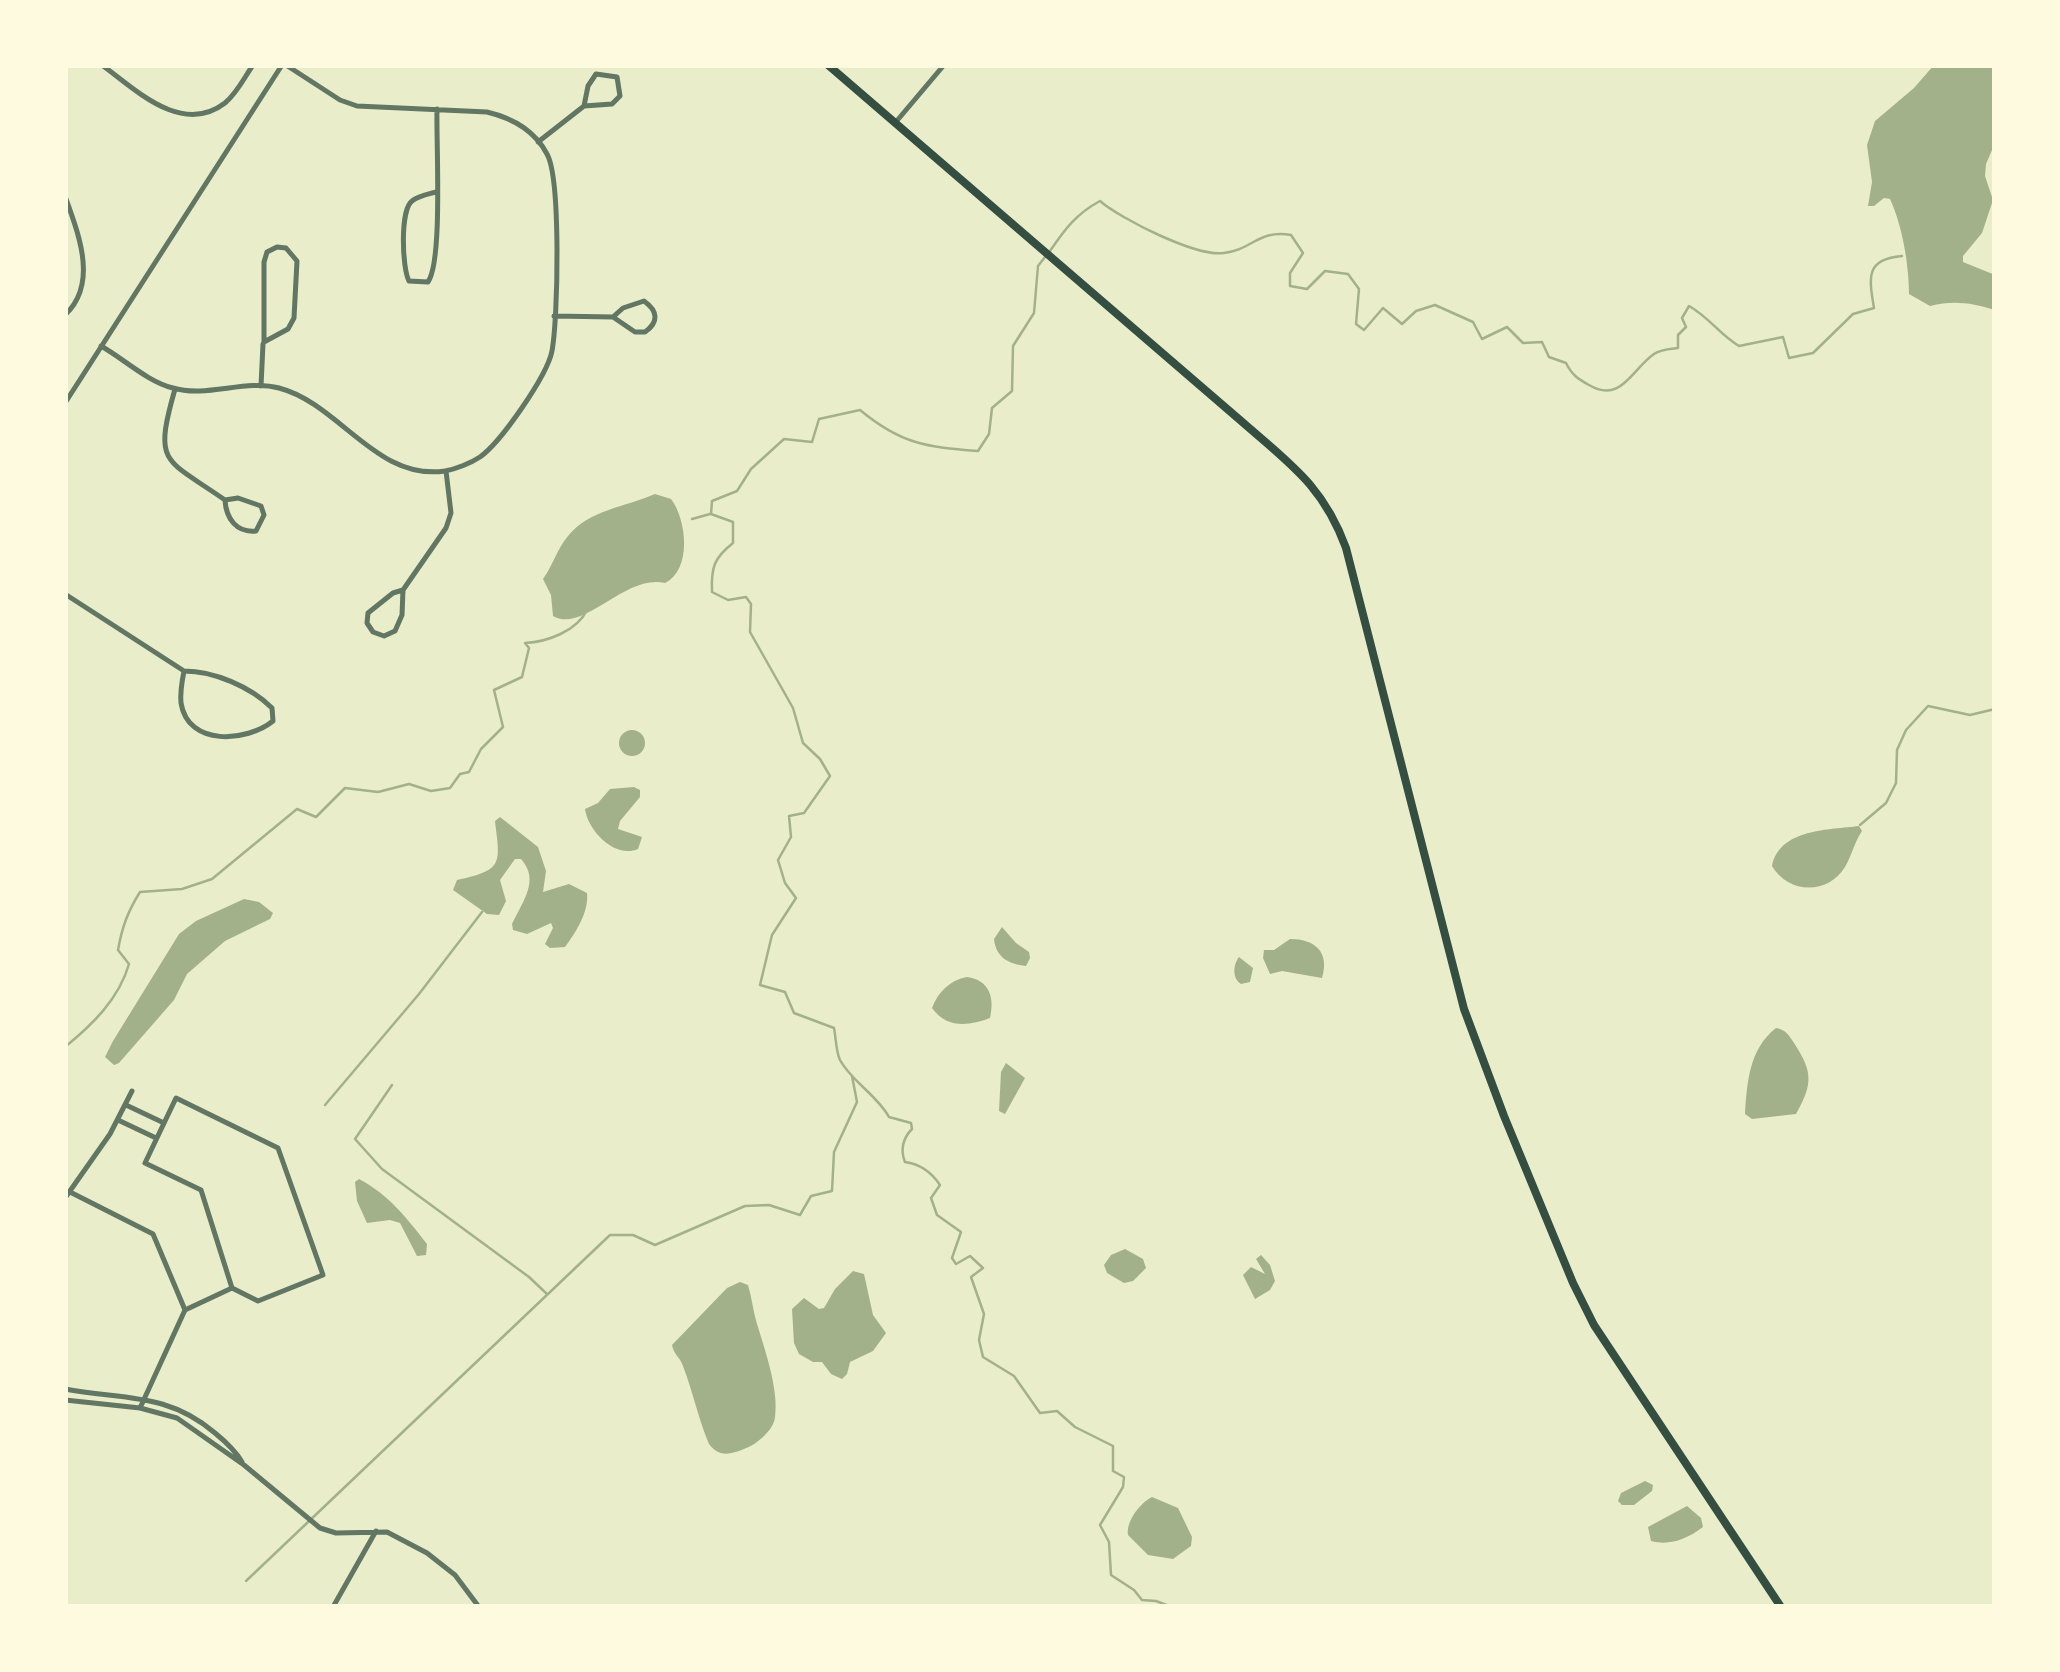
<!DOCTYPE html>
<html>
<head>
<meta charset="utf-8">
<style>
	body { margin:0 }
	#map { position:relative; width:2060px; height:1672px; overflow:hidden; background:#e9edc9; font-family:"Source Serif 4",serif }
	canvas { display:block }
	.frame { position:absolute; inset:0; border:68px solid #fefae0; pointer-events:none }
</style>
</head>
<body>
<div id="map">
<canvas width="2060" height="1672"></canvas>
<div class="frame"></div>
</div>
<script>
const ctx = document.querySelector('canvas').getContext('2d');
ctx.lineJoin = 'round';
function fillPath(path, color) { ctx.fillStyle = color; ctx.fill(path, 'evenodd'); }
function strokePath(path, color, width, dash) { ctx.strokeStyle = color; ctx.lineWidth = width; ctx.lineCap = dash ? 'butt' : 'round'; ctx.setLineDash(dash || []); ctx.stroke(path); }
fillPath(new Path2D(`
	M1934,65H1995V143L1986,164L1985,176L1993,200L1982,233L1963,256V262L1995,275V310C1972,303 1954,300 1930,306L1909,294C1909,264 1902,225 1890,199L1884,198L1874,206H1868L1872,182L1867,145L1875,121L1914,88Z
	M655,494L671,499C687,520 692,570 665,583C626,573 583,634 553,616L551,595L543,579C553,565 557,549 568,536C589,510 625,507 655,494Z
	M619 743a13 13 0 1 1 26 0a13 13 0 1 1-26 0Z
	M634,787L640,790V797L620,821L618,829L642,837L638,849C615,859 588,831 585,809L598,803L610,789Z
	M500,817L538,847L546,871L543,892L569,884L587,893C589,912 576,932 565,947L550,948L545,944L553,928L551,923L527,934L513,930L512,924C523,901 540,880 521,859H515L500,880L506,901L499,915L487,914L453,890L457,880C504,870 500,864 495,821Z
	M1859,826L1862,831C1854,843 1852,855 1845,867C1828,895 1788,894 1772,866C1780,828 1830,830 1859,826Z
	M244,899L259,902L273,913L270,919L225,941L187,974L174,1000L119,1063L114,1065L105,1057L113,1041L179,934L196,921Z
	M1002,927L1016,943L1029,952L1030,958L1026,966C1009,964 996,958 994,939Z
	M1290,939C1315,939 1330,952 1322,978L1282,971L1270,974L1263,958L1264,950H1274Z
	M1239,957L1253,968L1250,982L1241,984C1232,978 1233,965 1239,957Z
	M967,977C989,980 995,997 990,1018C969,1026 947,1029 932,1008C938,992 950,980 967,977Z
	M1776,1028C1786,1030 1788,1034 1794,1043C1813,1072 1813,1084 1796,1114L1752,1119L1745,1114C1747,1083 1749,1049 1776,1028Z
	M1006,1063L1025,1078L1005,1114L999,1111L1001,1072Z
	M359,1179C389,1195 406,1217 427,1244L426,1255L417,1256L400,1223L390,1220L367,1223L357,1201L355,1182Z
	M1125,1249L1143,1259L1146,1268L1133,1281L1124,1283L1107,1273L1104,1265L1111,1255Z
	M1261,1255L1270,1265L1275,1281L1270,1290L1255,1299L1243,1275L1251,1267L1265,1274L1256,1259Z
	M853,1271L864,1274L873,1315L886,1333L873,1351L850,1362L847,1374L842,1379L831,1374L822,1362H813L799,1354L794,1343L792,1309L804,1298L819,1309L824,1308L835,1289Z
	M740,1282L748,1285C752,1298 753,1311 757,1324C765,1350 779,1390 775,1417C774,1430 756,1445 744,1449C729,1455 719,1457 709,1444C698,1418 693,1392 683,1366C680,1357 674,1355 672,1345L727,1288Z
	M1645,1481L1653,1485L1652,1491L1634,1505H1622L1618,1501L1621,1493Z
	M1152,1497L1178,1508L1192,1537L1191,1546L1173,1559L1148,1555L1128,1535C1126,1521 1140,1503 1152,1497Z
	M1687,1506L1701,1518L1703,1527C1687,1539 1670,1546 1651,1541L1648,1527Z`), '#a3b18a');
strokePath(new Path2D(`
	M1050,251C1065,229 1076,214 1100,201C1121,219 1196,257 1224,253C1252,250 1259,229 1291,235L1303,253L1290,273V286L1307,289L1325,271L1348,274L1359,289L1356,324L1364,330L1383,308L1402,324L1416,311L1435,305L1473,322L1482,339L1507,327L1523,343L1542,342L1549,357L1566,363C1572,375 1578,379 1589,385C1621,404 1631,370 1654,354C1661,349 1669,349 1678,348V335L1686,327L1682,318L1689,306C1709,317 1720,335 1739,346L1783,337L1789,358L1813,353L1853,314L1874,308C1869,278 1865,259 1902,256
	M1045,257L1038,266L1034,313L1013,346L1012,391L992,408L989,434L978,451C926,447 901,444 860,410L819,419L812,442L784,439L751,469L737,491L712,501L711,514L733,522V543C714,558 711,567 712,592L728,600L746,597L751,604L750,632L793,708L803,743L820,759L830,776L804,813L789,816L791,837L778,860L785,883L796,898L772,935L760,985L785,992L794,1013L834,1028C836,1038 836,1052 840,1060C852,1082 877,1095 889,1117L911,1123L912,1129C903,1138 900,1150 905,1162C920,1164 932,1173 940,1185L931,1198L937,1215L961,1232L952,1258L956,1264L970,1256L983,1268L971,1277L984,1314L979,1340L983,1357L1014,1376L1040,1413L1057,1411L1075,1427L1113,1446V1471L1124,1477L1123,1487L1100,1525L1109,1542L1111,1575L1134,1590L1142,1600L1156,1601L1172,1607
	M692,519L710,514
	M1860,825L1886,803L1896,783L1897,750L1906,730L1928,706L1970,715L1995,709
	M65,1047C92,1025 119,999 129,964L118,950C122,927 128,911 140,892L182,889L212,879L297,809L316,817L345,788L378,792L409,784L431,791L450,788L460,774L469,772L481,749L503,727L494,690L522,677L529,648L525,643C547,642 577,631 587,610
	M392,1085L355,1139L382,1169L529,1277L547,1294
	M325,1105L419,994L482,912
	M246,1581L610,1235H633L655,1245L745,1206L769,1205L800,1215L811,1196L832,1191L834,1152L857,1102L852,1076`), '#a3b18a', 2.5);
strokePath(new Path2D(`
	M102,65C136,90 182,136 225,103C237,93 244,78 253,65
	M895,123L944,65
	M538,142L584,106L612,104L620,96L617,77L596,74L588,86L584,106
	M436,192C429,194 418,196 412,201C400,210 402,268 409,281L428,282C443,261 436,142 437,109
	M65,196C78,233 99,283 65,315
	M277,247L286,248L297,261L294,318L288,329L264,342V262L267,252Z
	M554,316L613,317L635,332H645C659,322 658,311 644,301L623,308L613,317
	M101,346C124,359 148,382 173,388C207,398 245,379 279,388C340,404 376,481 445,471C456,469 471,463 480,457C501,442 547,376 552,351C558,319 561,179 547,154C535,131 512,118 487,112L357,106L340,100L286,65
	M261,386L263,344
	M175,389C153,466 165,458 225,500C226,519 237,533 256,531L264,515L261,506L238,498L225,500
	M65,403L282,65
	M403,590L402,615L395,631L384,636L373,632L367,623L368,613L393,593L403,590L446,528L451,513L446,471
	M65,594L184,671C182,681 180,693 181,703C188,747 247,742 273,721L272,708C251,687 214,671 184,671
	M176,1098L278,1148L323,1275L258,1301L232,1288L201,1190L145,1163Z
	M126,1105L164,1123
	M118,1120L156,1138
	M70,1192L153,1234L185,1310L140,1408
	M65,1198L110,1134L132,1091
	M185,1310L232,1288
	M65,1389C123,1400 167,1392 215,1433C226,1442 235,1450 242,1462
	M65,1400L140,1408L177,1418L244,1465L320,1528L336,1533L387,1532L427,1553L455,1575L479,1607
	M333,1607L376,1531`), '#617663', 5);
strokePath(new Path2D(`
	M828,65L1240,420C1289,463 1323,485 1346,548L1464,1009L1504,1116L1573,1283L1594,1325L1781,1607`), '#344e41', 8);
</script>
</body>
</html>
